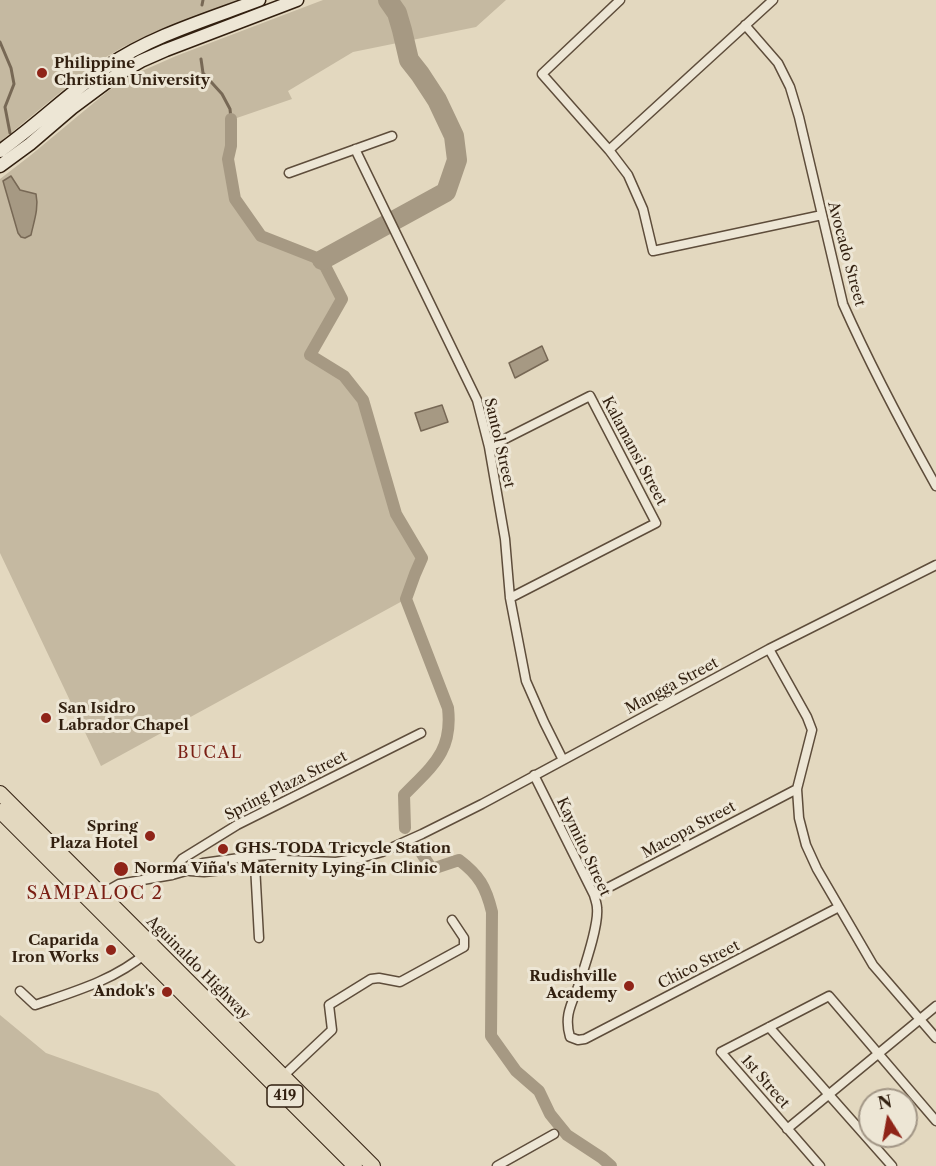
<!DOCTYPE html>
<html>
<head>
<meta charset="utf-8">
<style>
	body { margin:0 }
	#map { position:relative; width:936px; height:1166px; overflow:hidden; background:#e3d8bf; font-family:"Libre Caslon Text",serif }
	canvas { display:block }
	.north { position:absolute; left:858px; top:1088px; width:60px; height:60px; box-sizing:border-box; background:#ede6d5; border:2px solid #a29686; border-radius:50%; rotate:349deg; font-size:16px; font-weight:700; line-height:24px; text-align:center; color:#311f0f }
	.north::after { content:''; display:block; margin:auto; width:21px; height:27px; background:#8f2418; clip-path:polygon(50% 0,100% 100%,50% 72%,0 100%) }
</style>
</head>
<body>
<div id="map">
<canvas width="936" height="1166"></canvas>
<div class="north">N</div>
</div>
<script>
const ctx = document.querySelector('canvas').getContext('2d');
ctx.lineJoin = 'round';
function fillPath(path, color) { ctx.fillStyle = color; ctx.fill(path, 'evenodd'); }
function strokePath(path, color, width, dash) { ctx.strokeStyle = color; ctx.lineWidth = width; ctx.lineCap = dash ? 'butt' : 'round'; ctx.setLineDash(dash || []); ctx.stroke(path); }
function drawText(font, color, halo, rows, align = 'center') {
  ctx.font = font + ' "Libre Caslon Text",serif'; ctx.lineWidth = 6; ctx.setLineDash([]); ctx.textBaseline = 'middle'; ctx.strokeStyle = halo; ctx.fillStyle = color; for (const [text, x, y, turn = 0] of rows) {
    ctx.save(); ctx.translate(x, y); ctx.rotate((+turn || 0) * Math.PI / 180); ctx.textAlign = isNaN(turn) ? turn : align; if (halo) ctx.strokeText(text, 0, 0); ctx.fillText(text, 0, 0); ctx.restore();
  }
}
fillPath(new Path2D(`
	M0,0H238L152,33L123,47L96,63L0,142Z
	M323,0H506L476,27L353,52L288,91L292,99L231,120V146L228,159L235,199L261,236L322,260L342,299L310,354L344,376L363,400L396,514L422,558L415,574L406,599L101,766L0,553V179L31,155L108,91L135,74L176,56Z
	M0,1015L46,1053L158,1093L236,1166H0Z`), '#c5b9a1');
const water = new Path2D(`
	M11,176L20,190L36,194C39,208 34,221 31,235L25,238L21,237L18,233L3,181Z
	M542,346L548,360L515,378L509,363Z
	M442,405L448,422L421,431L415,413Z`);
fillPath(water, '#a69983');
strokePath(water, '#776855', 1.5);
strokePath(new Path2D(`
	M202,5L203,0
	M0,42L11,68L14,84L5,107L10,133
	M201,59L203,73L222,94L230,109L231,119`), '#776855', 3);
strokePath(new Path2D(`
	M231,119V146L228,159L235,199L261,236L322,260L342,299L310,355L344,376L363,400L396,514L422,558L415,574L406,599L448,708C453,752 432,766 404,795L405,828
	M422,854L432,869L459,860C479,875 486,887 492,912L491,1036L516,1071L539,1091L550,1114L567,1135L602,1158L611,1166`), '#a69983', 12);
strokePath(new Path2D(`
	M322,260L446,192L457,160L454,136L437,100L420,74L409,60L402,30L397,13L388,0`), '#a69983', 20);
const street = new Path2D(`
	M620,0L542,74L609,150L628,175L643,209L653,251L822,215
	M745,25L778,63L790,87L799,117L843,304C871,367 903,427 936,486
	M355,149L477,400L489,447L505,539L510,598L526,681L544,722L563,760
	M609,150L773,0
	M289,173L392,136
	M489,447L590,396L656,523L510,598
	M769,649L807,717L812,730L797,789L799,818L806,845L817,869L873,965L936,1038
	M534,775L594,895C595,899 597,904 597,908C599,926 584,968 578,987C571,1005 564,1016 570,1037L578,1040L585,1039L839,907
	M255,865L259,938
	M190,871L204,872L277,864L286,860
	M172,875L178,864L182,859L237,825L421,733
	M594,895L797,789
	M98,896L119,884L172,875L186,871L203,863L254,856L271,855H276L286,860L336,862L361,858L382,852L422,834L482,804L769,649L936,565
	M20,991L35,1005C73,992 115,980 146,953
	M769,1027L892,1166
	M280,1079L332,1030L329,1005L371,979L379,978L400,982L464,947V938L452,920
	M787,1129L936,1006
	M497,1166L554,1134
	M820,1166L721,1052L829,996L936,1121`);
const secondary = new Path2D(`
	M0,151C37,125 70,92 108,66C151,36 209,19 259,0
	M0,166L30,144L72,108L115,76L141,61L166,50L297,0`);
const primary = new Path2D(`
	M0,793L373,1166
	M0,811L355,1166`);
strokePath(street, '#5e4d3b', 11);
strokePath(secondary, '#311f0f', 15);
strokePath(primary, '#311f0f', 16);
strokePath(street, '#ede6d5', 8);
strokePath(secondary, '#ede6d5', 12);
strokePath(primary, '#e3d8bf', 14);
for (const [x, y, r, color] of [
	[42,73,6,"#8f2418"],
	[46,718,6,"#8f2418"],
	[150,836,6,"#8f2418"],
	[223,849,6,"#8f2418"],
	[121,869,8,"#8f2418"],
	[111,950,6,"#8f2418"],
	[629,986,6,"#8f2418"],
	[167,992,6,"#8f2418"]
]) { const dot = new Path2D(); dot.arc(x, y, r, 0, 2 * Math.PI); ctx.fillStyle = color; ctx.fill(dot); strokePath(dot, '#ede6d5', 2); }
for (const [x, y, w] of [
	[285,1096,36]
]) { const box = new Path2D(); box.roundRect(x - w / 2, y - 11, w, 22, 4.5); ctx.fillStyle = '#ede6d5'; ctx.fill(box); strokePath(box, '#311f0f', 1.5); }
drawText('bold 14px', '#311f0f', null, [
	["419",285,1096]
]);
drawText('bold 15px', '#311f0f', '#ede6d5', [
	["Philippine",54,64],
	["Christian University",54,81],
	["San Isidro",58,709],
	["Labrador Chapel",58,726],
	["Spring",138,827,"right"],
	["Plaza Hotel",138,844,"right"],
	["GHS-TODA Tricycle Station",235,849],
	["Norma Viña's Maternity Lying-in Clinic",134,869],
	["Caparida",99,941,"right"],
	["Iron Works",99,958,"right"],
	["Rudishville",617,977,"right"],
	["Academy",617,994,"right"],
	["Andok's",155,992,"right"]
], 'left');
drawText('15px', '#311f0f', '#ede6d5', [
	["Avocado Street",846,254,75],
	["Santol Street",499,443,77],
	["Kalamansi Street",634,451,62],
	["Mangga Street",672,686,-28],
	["Spring Plaza Street",286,786,-27],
	["Macopa Street",689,830,-28],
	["Kaymito Street",583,847,65],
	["Chico Street",699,965,-27],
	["Aguinaldo Highway",198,968,45],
	["1st Street",765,1082,49]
]);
ctx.letterSpacing = '1.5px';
drawText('16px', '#7a1f14', '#ede6d5', [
	["BUCAL",210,753]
]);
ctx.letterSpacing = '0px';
ctx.letterSpacing = '1.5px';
drawText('18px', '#7a1f14', '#ede6d5', [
	["SAMPALOC 2",95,894]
]);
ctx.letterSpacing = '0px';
</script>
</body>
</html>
